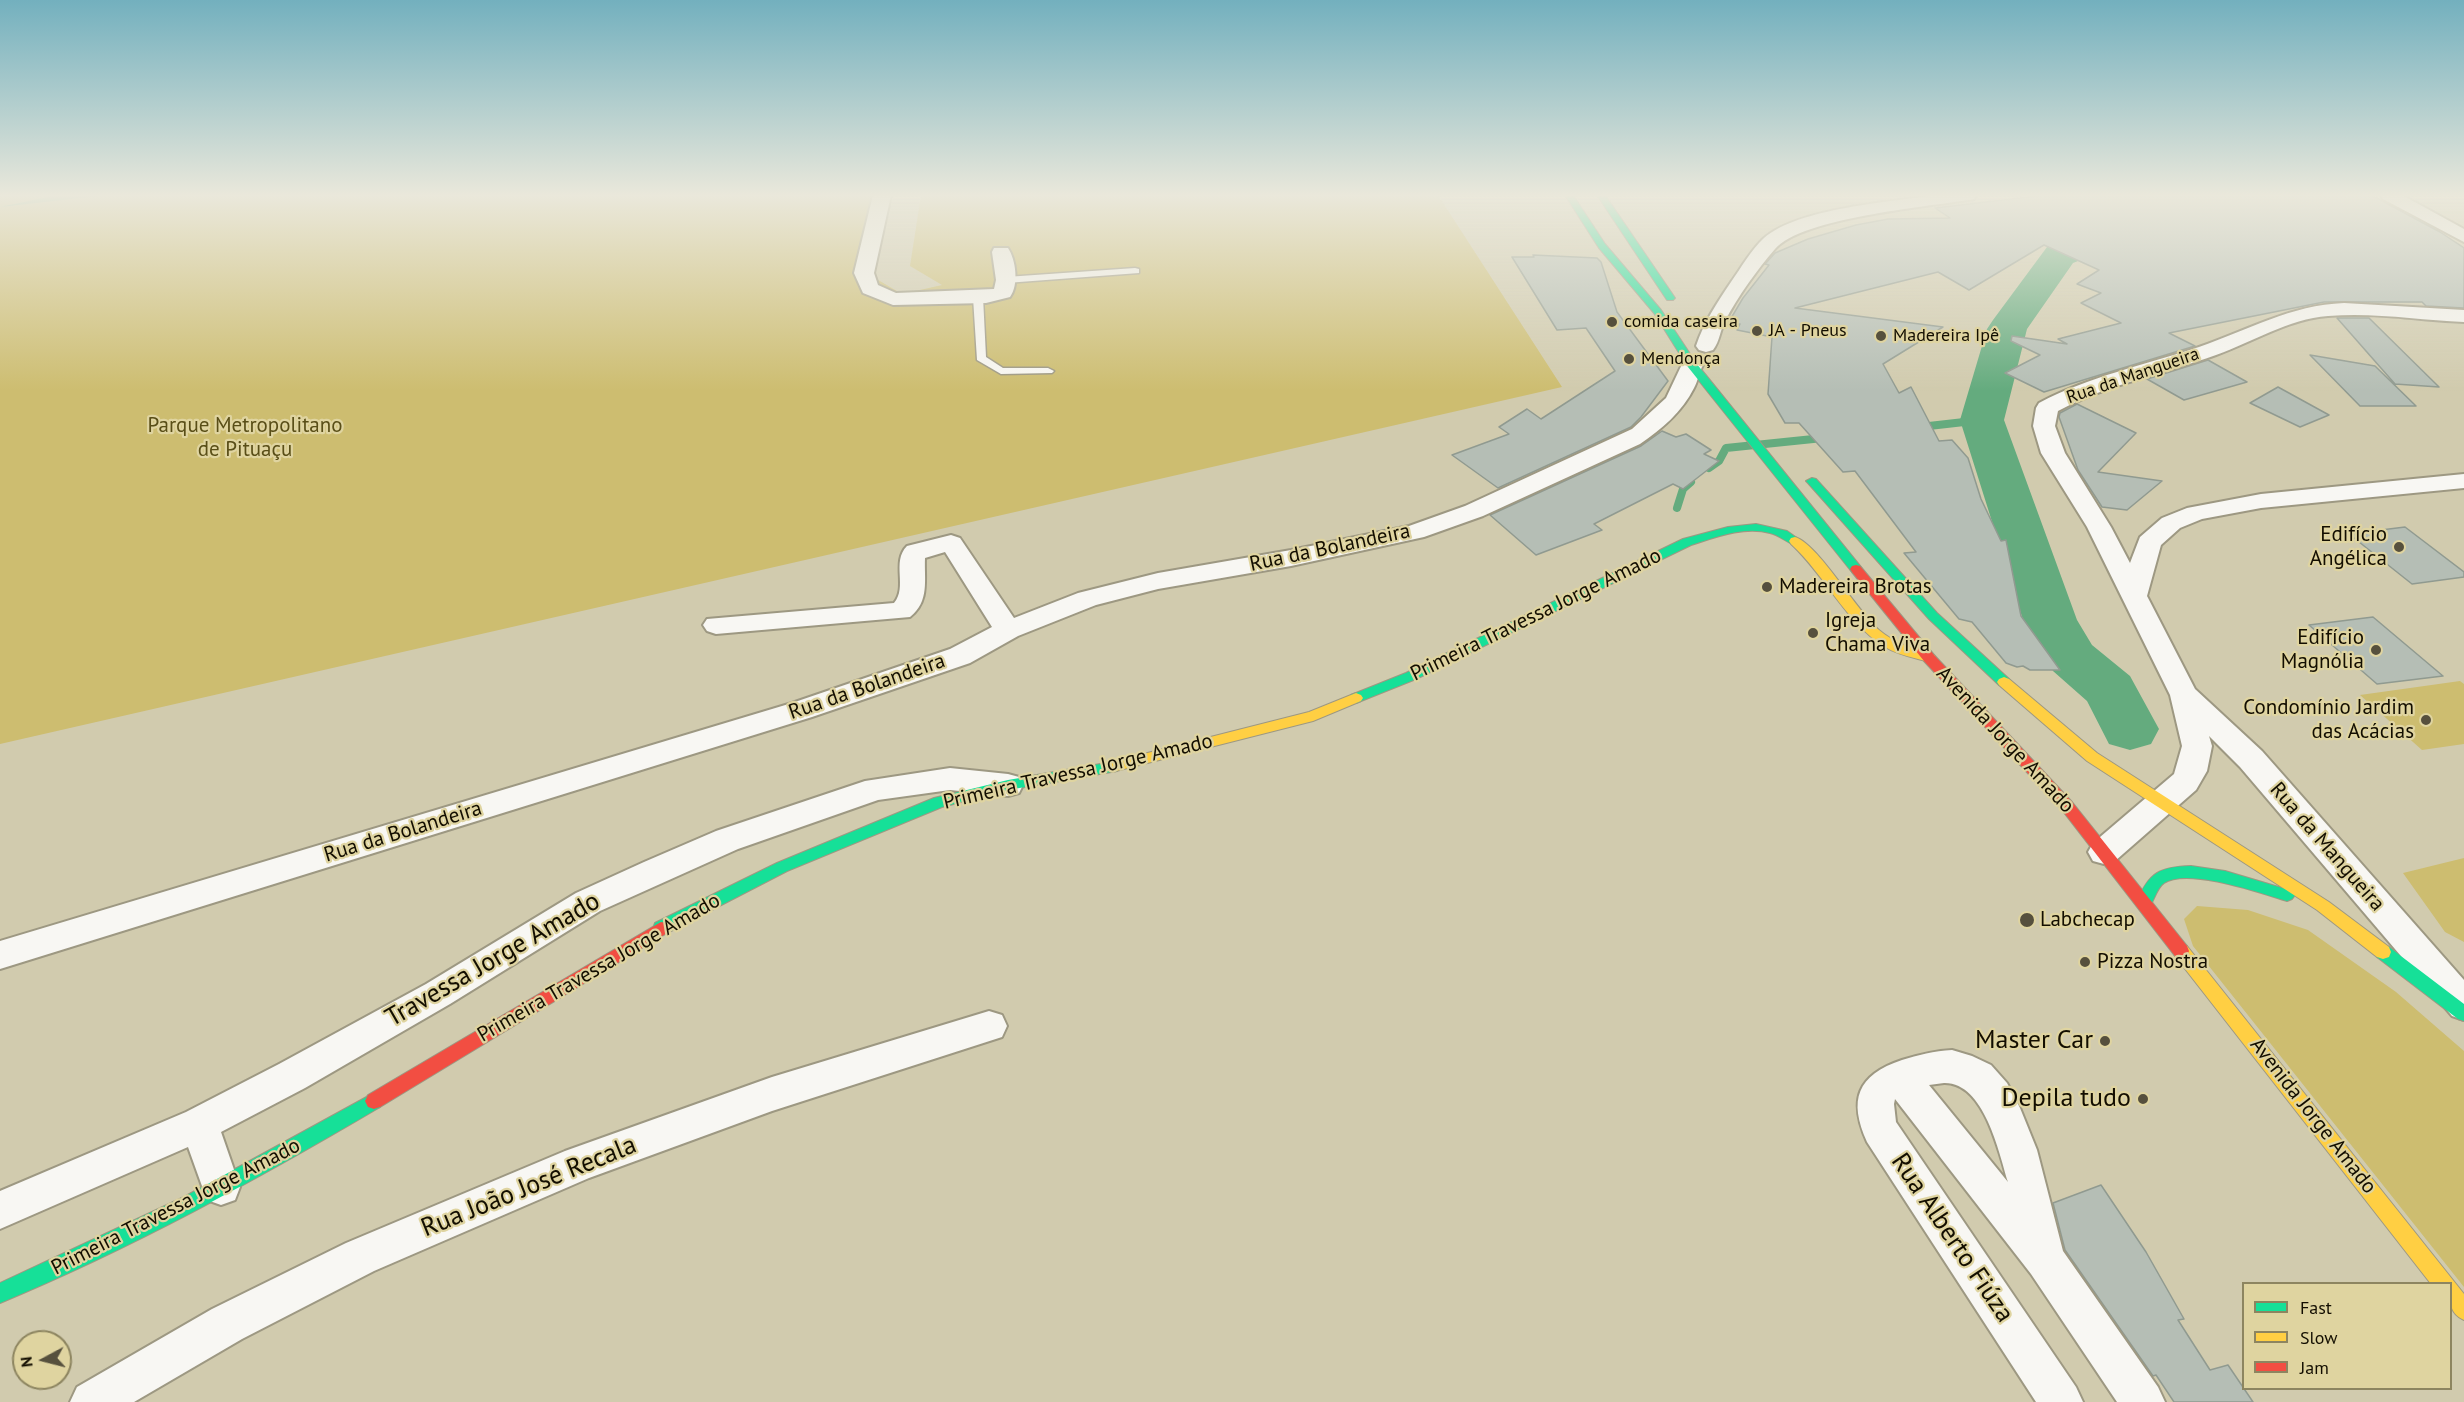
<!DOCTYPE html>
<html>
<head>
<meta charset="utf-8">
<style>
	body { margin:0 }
	#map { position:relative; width:2464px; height:1402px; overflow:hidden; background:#d1cbae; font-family:"PT Sans",sans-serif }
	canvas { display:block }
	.legend { position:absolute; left:2242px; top:1282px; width:210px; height:108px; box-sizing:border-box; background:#dfd4a0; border:2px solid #8d8560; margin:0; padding:8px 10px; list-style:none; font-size:18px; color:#130e00 }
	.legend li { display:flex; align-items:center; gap:12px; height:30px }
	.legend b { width:30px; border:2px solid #8d8560 }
	.north { position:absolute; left:12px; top:1330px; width:60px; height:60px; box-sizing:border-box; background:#dfd4a0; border:2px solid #8d8560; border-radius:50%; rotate:263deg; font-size:16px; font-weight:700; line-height:24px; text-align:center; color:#130e00 }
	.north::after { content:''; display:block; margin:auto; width:21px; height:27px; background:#56503d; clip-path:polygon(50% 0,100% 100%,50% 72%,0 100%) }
</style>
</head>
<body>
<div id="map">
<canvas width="2464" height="1402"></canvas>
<ul class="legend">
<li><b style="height:8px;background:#16e098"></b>Fast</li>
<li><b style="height:8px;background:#ffcf43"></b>Slow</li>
<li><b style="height:8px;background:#f24e42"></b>Jam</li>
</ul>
<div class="north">N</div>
</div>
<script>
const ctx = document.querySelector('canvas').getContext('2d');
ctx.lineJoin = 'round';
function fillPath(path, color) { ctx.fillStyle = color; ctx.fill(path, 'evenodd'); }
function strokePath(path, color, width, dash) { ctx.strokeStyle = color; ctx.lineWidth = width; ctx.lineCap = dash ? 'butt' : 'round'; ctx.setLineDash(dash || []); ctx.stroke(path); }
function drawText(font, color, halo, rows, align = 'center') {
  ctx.font = font + ' "PT Sans",sans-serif'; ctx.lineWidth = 4.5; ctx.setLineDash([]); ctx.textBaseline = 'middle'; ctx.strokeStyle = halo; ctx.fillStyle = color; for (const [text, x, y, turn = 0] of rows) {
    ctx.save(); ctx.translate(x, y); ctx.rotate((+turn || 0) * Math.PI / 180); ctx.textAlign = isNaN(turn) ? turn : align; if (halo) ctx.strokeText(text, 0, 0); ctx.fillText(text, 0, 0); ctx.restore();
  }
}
fillPath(new Path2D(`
	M0,195H877L868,274L902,294L942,285L910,266L921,195H1438L1562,387L0,744Z
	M2460,681L2464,684V744L2422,750L2360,695Z
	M2464,858V942L2445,932L2403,873Z
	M2197,906L2248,910L2308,930L2396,992L2464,1051V1287L2193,946L2184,919Z`), '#cdbd70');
fillPath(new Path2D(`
	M57,195H107L0,207Z`), '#64ab7e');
strokePath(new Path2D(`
	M1920,427L1982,420
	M1709,468L1719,461L1726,448L1823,438
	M1677,508L1683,489L1691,482`), '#64ab7e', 8);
fillPath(new Path2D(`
	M2094,230L2152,241L2158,249L2152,257L2139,260L2098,253L2073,263L2027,329L2004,420L2077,620L2092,645L2130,676L2159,729L2151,744L2130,750L2109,744L2087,701L2053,671L2023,620L1960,420L1987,329L1993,320L2047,247Z`), '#64ab7e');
const building = new Path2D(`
	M2045,195H2371L2440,232L2464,248V308L2426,306L2422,302H2324L2169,333L2195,346L2044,392L2005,373L2040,355L2011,341L2012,336L2067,344L2058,339L2121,323L2081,303L2101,293L2077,284L2099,270L2044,245L1969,290L1938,272L1795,308L1943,327L1883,364L1899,393L1911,387L1939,441L1952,440L1968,458L1981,499L2001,541L2006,540L2021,616L2060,670H2030L2023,666L2017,667L2006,663L1972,622L1959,619L1904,553L1916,552L1855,471L1843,472L1799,423H1785L1768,394L1772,337L1737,330L1740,324L1727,325L1743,298L1769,265L1765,264L1775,253L1808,239L1856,225L1888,219L1950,218L1935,208Z
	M1533,255L1597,258L1601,262L1617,312L1668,381L1641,417L1631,427L1498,488L1452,455L1509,434L1499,427L1527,409L1541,419L1615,371L1586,328L1557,330L1512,257H1534Z
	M2337,318H2369L2439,387L2395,384Z
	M2310,355L2375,366L2416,406H2360Z
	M2208,360L2247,382L2184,400L2147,379Z
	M2278,387L2329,415L2300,427L2250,403Z
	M2077,404L2136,433L2098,472L2162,481L2127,510L2102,507L2078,470L2059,417L2060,413Z
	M1662,431L1676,437L1686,434L1711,450L1704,454L1719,461L1683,489L1673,484L1594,524L1602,530L1536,555L1490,515L1641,446Z
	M2405,527L2464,572V577L2412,584L2349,534Z
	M2373,617L2443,676L2377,684L2309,625Z
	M2101,1185L2146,1252L2184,1319L2178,1320L2210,1370L2228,1365L2253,1402H2174L2156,1375L2153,1376L2065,1250L2053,1203Z`);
fillPath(building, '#b5beb5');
strokePath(building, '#909a90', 1.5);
const lane = new Path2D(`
	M1135,268L1139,269V273L1006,283L1001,280L1006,277Z
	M978,294L983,297L986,357L1003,368H1048L1054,371L1052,373L1001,374L977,360L973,297Z`);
const street = new Path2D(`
	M873,195H891L874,273L878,285L896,293L994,289L996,280L992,252L994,248H1008C1016,260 1019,285 1010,297L986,303L893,305L863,293L854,273Z
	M1936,195H1977L1974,199L1968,200C1925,207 1802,218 1775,249C1757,270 1738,296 1725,321C1720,330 1720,341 1713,350L1706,352L1699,350L1696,346C1704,322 1717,303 1731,282C1741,268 1751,250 1764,238C1799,208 1890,202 1936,195Z
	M2380,195H2402L2464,229V242L2383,199Z
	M2344,303L2464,310V322C2419,320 2373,312 2328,316C2288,319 2253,342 2216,355C2163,374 2108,384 2058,411L2055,426L2065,453L2111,527L2130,563L2140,537L2162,518L2187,508L2261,494L2464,474V488L2261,508L2202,519L2180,528L2161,545L2147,596L2195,689L2262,751L2464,980V1020L2452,1016L2240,767L2209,736L2212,746L2207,771L2196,790L2115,861L2104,864L2093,861L2088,852L2093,843L2174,774L2182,746L2170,695L2087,527L2041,453L2033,426L2036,408L2039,403C2090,376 2145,365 2199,347C2248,330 2291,305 2344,303Z
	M1692,359L1700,360L1703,365C1699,372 1698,381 1694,388C1682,412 1662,429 1640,444L1483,516L1424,537L1291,566L1158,589L1096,605L1018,636L970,663L812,717L0,969V941L792,703L950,649L992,627L945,552L925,558C924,580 930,601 910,617L716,634L707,631L703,625L707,619L894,603C908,587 891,562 907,546L951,535L960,538L1014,618L1078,593L1158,573L1291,550L1409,526L1465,506L1632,429L1666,398L1684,360Z
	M950,768L1008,774L1019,777L1023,785L1019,793L1008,796L950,790L878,800L738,849L600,911L450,1004L305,1088L221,1132L240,1187L235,1200L221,1205L207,1200L188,1147L0,1229V1191L186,1112L279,1064L426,984L576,893L644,862L716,831L865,781Z
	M989,1011L1002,1015L1007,1026L1002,1037L772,1111L589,1178L374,1271L242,1339L134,1402H70L77,1387L212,1309L346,1243L565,1151L772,1077Z
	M1952,1050L1972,1056L1991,1065L2007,1083L2020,1108L2037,1150L2063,1251L2158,1387L2165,1402H2117L2031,1274L1895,1099L1894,1104L1896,1122L2076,1387L2083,1402H2036L1867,1142C1848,1100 1857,1075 1902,1060C1918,1055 1934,1051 1952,1050ZM1944,1083C1984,1082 1999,1152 2008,1182L1929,1085Z`);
const fast = new Path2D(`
	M1565,195H1573L1605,244L1661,310L1696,363L1860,566L1862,569L1860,572H1852L1688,367L1654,313L1599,248Z
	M1597,195H1605L1675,298L1673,300H1667Z
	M1812,478L1816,479L1937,613L2009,679L2011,682L2009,685H1999L1929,619L1808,483L1806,481Z
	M1756,524L1787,531L1801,541L1795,545C1786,542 1779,535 1770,533C1744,526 1716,537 1691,545L1416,679L1356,703L1349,698L1351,695L1406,673L1683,539L1728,527Z
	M1112,762L1117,763L1119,767L1117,771L1008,790L942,807L787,871L667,933L661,934L655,933L653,928L655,923L777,863L934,798L1008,780Z
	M2191,866L2225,871L2292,891L2295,895L2292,899L2287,901C2261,893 2187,867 2164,883C2157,888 2155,898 2150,906L2145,908L2140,906L2137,902C2149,872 2160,867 2191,866Z
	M2383,945L2389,947L2464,1004V1021L2458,1019L2377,957L2375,952L2377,947Z
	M374,1093L380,1095L383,1101L380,1107C258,1179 132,1248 0,1303V1283L184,1197Z`);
const slow = new Path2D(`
	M1795,537C1818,544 1856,610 1879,630C1895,644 1914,648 1934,655L1936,658L1934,661L1929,662C1915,658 1898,655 1885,647C1845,622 1825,575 1791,544L1789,541L1791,538Z
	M2004,677L2009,679L2097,753L2329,902L2389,947L2391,952L2389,957L2383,959L2377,957L2317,910L2087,761L1999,685L1997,682L1999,679Z
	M1356,693L1361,695L1363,698L1361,701L1313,721L1112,772L1107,771L1105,767L1107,763L1112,762L1309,712Z
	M2181,944L2187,946L2464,1294V1320C2448,1313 2450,1299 2450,1284H2431L2175,956L2173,951L2175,946Z`);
const jam = new Path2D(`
	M1856,565L1860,566L1934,655L2072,802L2187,946L2189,951L2187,956L2181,958L2175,956L2062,810L1924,661L1852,572L1850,569L1852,566Z
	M661,922L667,923L669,928L667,933L380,1107L374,1109L368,1107L365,1101L368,1095Z`);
strokePath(lane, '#9d9882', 3);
strokePath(street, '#9d9882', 4);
strokePath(fast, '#9d9882', 2);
strokePath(slow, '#9d9882', 2);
strokePath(jam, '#9d9882', 2);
fillPath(lane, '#f8f7f3');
fillPath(street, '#f8f7f3');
fillPath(fast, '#16e098');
fillPath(slow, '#ffcf43');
fillPath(jam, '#f24e42');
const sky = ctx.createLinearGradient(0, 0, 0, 391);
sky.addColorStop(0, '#73b0be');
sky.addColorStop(0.5, '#eae8db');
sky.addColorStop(1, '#eae8db00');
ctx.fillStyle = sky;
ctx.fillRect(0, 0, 2464, 391);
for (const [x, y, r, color] of [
	[1612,322,6,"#56503d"],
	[1757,331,6,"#56503d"],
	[1881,336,6,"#56503d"],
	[1629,359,6,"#56503d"],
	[2399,547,6,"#56503d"],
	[1767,587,6,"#56503d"],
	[1813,633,6,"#56503d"],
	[2376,650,6,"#56503d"],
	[2426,720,6,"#56503d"],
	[2027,920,8,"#56503d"],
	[2085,962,6,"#56503d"],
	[2105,1041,6,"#56503d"],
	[2143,1099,6,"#56503d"]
]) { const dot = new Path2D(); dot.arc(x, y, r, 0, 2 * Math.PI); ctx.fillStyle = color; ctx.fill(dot); strokePath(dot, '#dfd4a0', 2); }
drawText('18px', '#130e00', '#dfd4a0', [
	["comida caseira",1624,322],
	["JA - Pneus",1769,331],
	["Madereira Ipê",1893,336],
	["Mendonça",1641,359]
], 'left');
drawText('18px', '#130e00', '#dfd4a0', [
	["Rua da Mangueira",2133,376,-19]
]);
drawText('21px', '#594e17', '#dfd4a0', [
	["Parque Metropolitano",245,426],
	["de Pituaçu",245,450]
]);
drawText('21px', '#130e00', '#dfd4a0', [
	["Edifício",2387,535,"right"],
	["Angélica",2387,559,"right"],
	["Madereira Brotas",1779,587],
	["Igreja",1825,621],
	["Chama Viva",1825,645],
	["Edifício",2364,638,"right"],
	["Magnólia",2364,662,"right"],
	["Condomínio Jardim",2414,708,"right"],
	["das Acácias",2414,732,"right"],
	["Labchecap",2040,920],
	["Pizza Nostra",2097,962]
], 'left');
drawText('21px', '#130e00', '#dfd4a0', [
	["Rua da Bolandeira",1330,548,-12],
	["Primeira Travessa Jorge Amado",1536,615,-26],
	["Rua da Bolandeira",867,687,-19],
	["Avenida Jorge Amado",2005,740,47],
	["Primeira Travessa Jorge Amado",1078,772,-13],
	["Rua da Bolandeira",403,832,-17],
	["Rua da Mangueira",2327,847,49],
	["Primeira Travessa Jorge Amado",599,968,-30],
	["Avenida Jorge Amado",2313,1116,52],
	["Primeira Travessa Jorge Amado",176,1207,-27]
]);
drawText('26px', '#130e00', '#dfd4a0', [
	["Travessa Jorge Amado",493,960,-30],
	["Rua João José Recala",529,1187,-22],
	["Rua Alberto Fiúza",1952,1238,56]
]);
drawText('26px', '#130e00', '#dfd4a0', [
	["Master Car",2093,1041],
	["Depila tudo",2131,1099]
], 'right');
</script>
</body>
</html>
